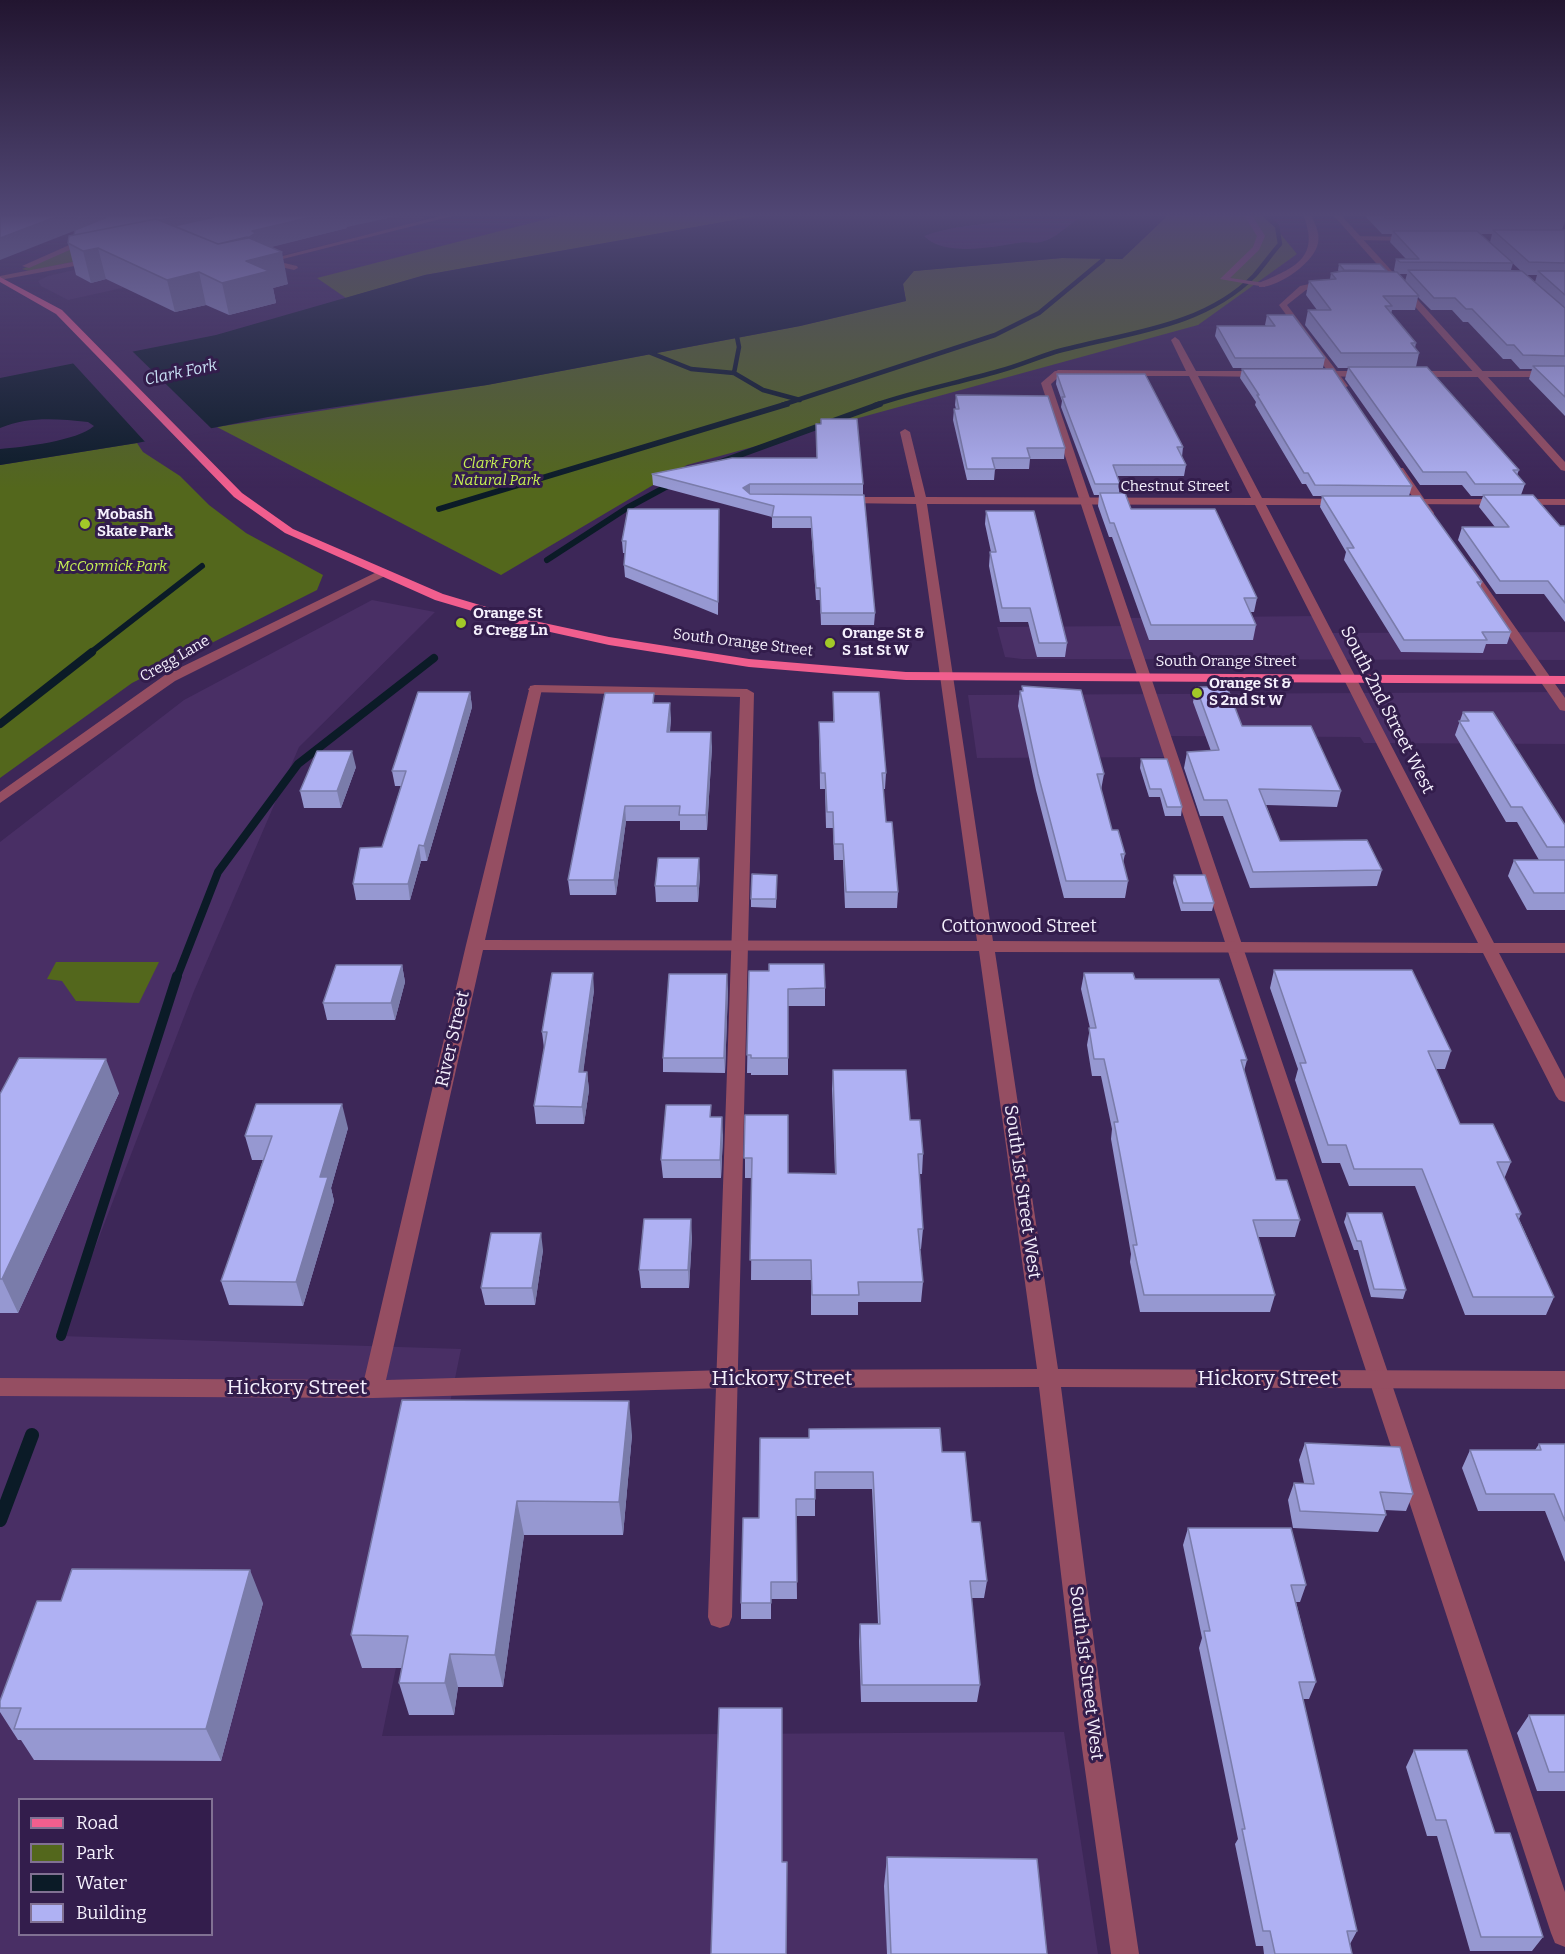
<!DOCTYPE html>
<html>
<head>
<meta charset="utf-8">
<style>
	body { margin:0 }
	#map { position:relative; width:1565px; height:1954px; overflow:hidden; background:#3d2758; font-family:Bitter,serif }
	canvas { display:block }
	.legend { position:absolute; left:18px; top:1798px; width:195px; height:138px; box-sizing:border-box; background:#331d4c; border:2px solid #817193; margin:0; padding:8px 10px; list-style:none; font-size:18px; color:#f5f0fd }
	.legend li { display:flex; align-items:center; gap:12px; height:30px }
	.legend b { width:30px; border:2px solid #817193 }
</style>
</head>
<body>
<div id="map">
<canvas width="1565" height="1954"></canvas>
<ul class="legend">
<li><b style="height:8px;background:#f15e8e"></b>Road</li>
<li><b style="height:16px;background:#53671c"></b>Park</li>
<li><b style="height:16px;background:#0b1b27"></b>Water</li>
<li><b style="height:16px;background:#afb1f3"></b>Building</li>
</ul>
</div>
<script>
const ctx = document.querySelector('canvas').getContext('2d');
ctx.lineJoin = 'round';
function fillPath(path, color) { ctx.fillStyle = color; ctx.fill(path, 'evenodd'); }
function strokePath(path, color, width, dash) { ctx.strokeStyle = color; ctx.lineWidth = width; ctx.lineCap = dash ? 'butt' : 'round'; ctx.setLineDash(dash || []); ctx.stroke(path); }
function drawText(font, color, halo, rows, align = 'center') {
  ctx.font = font + ' Bitter,serif'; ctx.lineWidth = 6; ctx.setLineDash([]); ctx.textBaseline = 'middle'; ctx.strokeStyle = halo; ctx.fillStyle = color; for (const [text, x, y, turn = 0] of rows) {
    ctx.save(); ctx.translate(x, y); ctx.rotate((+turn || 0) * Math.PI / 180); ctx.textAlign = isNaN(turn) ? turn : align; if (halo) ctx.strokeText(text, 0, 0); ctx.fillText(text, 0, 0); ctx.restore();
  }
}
fillPath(new Path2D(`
	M309,215H416L425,218L412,224L229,268Z
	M162,250L203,270L68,300L41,286L38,281L48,276Z
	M372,600L435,612L299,747L194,991L61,1336L461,1349L382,1736L1064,1732L1098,1954H0V842L184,700ZM20,1800H212V1934H20Z
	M1318,616L1327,633L1565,632V660L1022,659L1005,657L997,627L1126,626L1124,618Z
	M1565,692V744L1364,743L1360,737L1163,736L1170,757L977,758L968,695Z`), '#492f65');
fillPath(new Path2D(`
	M562,215H763L425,275L346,298L317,278Z
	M1168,215H1265L1297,254L1198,325L687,465L501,575L217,427L487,385L800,326L906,301L903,284L913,271L1062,258L1122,259Z
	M70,249L72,255L87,259L29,271L22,269Z
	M137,443L143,452L180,476L209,505L246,533L323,575L317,590L132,683L0,778V465Z
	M56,962H159L139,1003L76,1001L62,981L47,979Z`), '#53671c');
fillPath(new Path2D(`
	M763,215H1028C994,226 958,223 924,236C944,257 994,247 1018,243C1026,241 1034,244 1041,242C1059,238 1069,222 1085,216C1097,211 1152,215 1168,215L1122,259L1062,258L914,271L903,284L906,301L800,326L487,385L268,417L137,443L0,465V449C23,447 77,441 94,426L88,422C57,419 30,416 0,428V378L216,335L425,275Z`), '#0b1b27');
fillPath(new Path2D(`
	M130,349L214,431L147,444L71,361Z`), '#3d2758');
strokePath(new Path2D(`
	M737,337L739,347L734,373L763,390L800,400
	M651,353L691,369L734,373
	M782,405L995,335L1039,313L1103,260V257
	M875,405C916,391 957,383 999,371C1018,366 1036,358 1055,352C1123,333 1201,329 1254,276C1263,266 1271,254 1280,244L1277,226L1264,215`), '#0b1b27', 4.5);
strokePath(new Path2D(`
	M715,464L880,404
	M439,509L787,404
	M547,560L627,508L673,483
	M90,653L202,566`), '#0b1b27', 6);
strokePath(new Path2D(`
	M0,724L92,652
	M177,977L218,872L298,764L434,658`), '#0b1b27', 8);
strokePath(new Path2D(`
	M61,1336L177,976`), '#0b1b27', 10);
strokePath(new Path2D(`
	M0,1520L32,1435`), '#0b1b27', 14);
fillPath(new Path2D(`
	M1244,215H1252L1265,236L1259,250L1230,278L1265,283V287L1220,279L1253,247L1257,236Z
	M1355,236L1414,237L1418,239L1414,241L1358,240Z
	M267,259L297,266L298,268L294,270L264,263Z
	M1328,280L1331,284L1306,290L1287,305L1348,386L1343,389L1340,388L1279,305L1300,286Z
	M1055,371L1063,373L1051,384L1565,1892V1947L1555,1943L1551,1933L1041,383Z
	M1395,468H1403L1434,513L1433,515H1425L1394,470Z
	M1464,566H1472L1565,698V711L1560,710L1462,568Z
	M535,685L747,689L754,693L732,1617L729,1625L720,1628L711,1625L708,1617L740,697L530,692L528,689Z`), '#954e62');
fillPath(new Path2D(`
	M444,215H457L263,264L259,262Z
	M1303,215H1311C1315,224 1320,232 1318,243C1315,262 1278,288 1259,287V283C1294,268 1321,258 1303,215Z
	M1175,337L1179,340L1196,371H1264L1269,374L1264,377L1198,376L1262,498L1343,499L1348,502L1343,505H1266L1494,943H1565V953H1499L1565,1079V1102L1559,1100L1556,1096L1483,953L995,952L1058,1369L1565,1371V1389L1061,1387L1105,1727L1139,1954H1111L1079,1727L1039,1387L726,1388L373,1398L0,1396V1378L364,1380L466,945L530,686L535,685L542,689L485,940L977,941L916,504L843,503L838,500L843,497H915L900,432L905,429L910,432L926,497L1251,498L1189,376H1058L1053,373L1058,370L1186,371L1171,340ZM927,504L1255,505L1478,943L993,941ZM483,950L979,951L1037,1369L726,1370L386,1380Z
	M1314,371H1369L1374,374L1369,377L1311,376L1309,374Z
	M1565,371V377H1413L1408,374L1413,371Z
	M1401,499H1565V505L1397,504L1396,502Z`), '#954e62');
fillPath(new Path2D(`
	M1333,215H1341L1565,462V471L1561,470Z
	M85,238L92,240L29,268L22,266Z
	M93,258L96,262L0,280V276Z
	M381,570L387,574L385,576L175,681L0,803V792L165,675Z`), '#954e62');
fillPath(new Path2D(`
	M0,277L62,310L242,493L293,529L443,594L530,620L609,637L749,659L906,672L1565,676V684L906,680L749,667L609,645L523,626L435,600L285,533L234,497L56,314L0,282Z`), '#f15e8e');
fillPath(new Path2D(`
	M0,215L347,227V228L270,247L288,284L273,288L276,303L229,315L206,305L175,312L106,279L91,283L76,275L68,243L74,235L75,231Z
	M1364,215H1562L1565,217V221L1562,230H1565V416L1529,379L1532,369H1520L1511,359H1503L1468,322H1463L1452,310H1431L1418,297L1415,310H1392L1391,314L1416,343L1415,348L1419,353L1416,367L1519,470L1517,475L1525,484L1521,495L1560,526H1565V622L1544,594H1496L1458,540L1462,527H1495L1479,507L1483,496H1471L1462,485H1420L1345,379L1348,368H1338L1305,325L1308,310H1317L1306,295L1309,281L1330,279L1331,273L1339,272L1338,270L1339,264L1387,272H1395L1394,270L1396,259H1406L1390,242L1392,234H1382ZM1480,234H1492L1490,242L1521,271L1511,270L1513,263ZM1399,274H1407L1405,281ZM1527,275H1537L1535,282Z
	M1267,315L1325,358L1323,368H1233L1215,336L1217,326H1266L1265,325Z
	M1242,369L1412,486L1409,496L1482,582L1480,587L1511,632L1507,644H1486L1483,653L1401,652L1344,560L1346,552L1320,507L1322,496H1327H1313L1306,484H1302L1255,405L1256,402L1240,378Z
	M1057,374L1183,447L1182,457L1186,465L1184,476H1117L1120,484L1119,493L1131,509L1257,598L1254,612H1250L1256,625L1253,640H1149L1112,537H1109L1098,506L1099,495H1094L1061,407L1062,401L1056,384Z
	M956,395L1065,448L1064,459H1030L1029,469H995L994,480H967L953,420L954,409H956L955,405Z
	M816,424L863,484V495L875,613L874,625H821L820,600H816L811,528H772V517L653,485L652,474L817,458Z
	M986,511L1067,643L1065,657H1037L1028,622H1000L989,566L990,552H991L985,524Z
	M719,521L718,615L625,577L624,565L625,553H623L622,541Z
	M1022,686L1104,774L1101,790L1112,830L1125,854L1123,863L1128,881L1125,898H1064L1036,790L1018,706L1020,691H1022Z
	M1196,687L1242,726L1341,791L1337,807L1266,805L1280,841L1382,870L1377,886L1250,888L1223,816H1200L1184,768L1187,752L1211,751L1193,702Z
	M470,692L472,707L449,786L427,861H421L410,900H356L353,884L382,847L401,786H395L392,771Z
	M833,692L886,773L885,789H883L886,822L898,892L897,908H845L843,860H834L833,828H826L825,789H820L819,722H833Z
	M654,693V703L671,718L670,732L712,746L707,830H680V821H626L616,895H570L568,880Z
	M1463,712L1565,825V910H1527L1508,876L1514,860H1539L1517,822H1506L1455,735Z
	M1141,759L1182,807L1181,816H1165L1160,797H1149L1140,768Z
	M356,767L341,808H304L300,791Z
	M700,875L698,902H656L655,886Z
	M777,875L776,908L751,907V899Z
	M1174,875L1214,903L1212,911H1181L1173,883Z
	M402,965L405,982L395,1020H327L323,1003Z
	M1274,970L1451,1051L1445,1069H1436L1460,1124L1511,1162L1504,1179L1521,1214L1519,1219L1554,1297L1546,1315H1465L1415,1186H1349L1340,1163H1322L1295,1080L1298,1069L1270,988Z
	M749,971L825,988V1006H788V1075H751V1073H747Z
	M1084,973L1135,979L1247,1060L1244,1071L1276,1180L1300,1220L1295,1237H1258L1275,1295L1270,1312H1140L1130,1262L1131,1254L1111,1139L1112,1129L1101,1076H1092L1087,1045L1090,1028L1081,989Z
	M728,989L725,1073L663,1072V1058Z
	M594,990L583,1072H587L589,1090L584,1124H536L534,1106L544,1048L542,1032Z
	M833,1070L910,1120L923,1154L922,1174H919L923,1229L921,1249H920L923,1282L921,1302H858V1315H811V1280H751L752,1178H745V1115L788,1173L835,1174L832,1089Z
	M119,1093L18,1313H0V1094Z
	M711,1117L723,1135L721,1178H663L661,1160Z
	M348,1128L331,1188L334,1201L303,1306L229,1305L221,1281L263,1160H252L245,1136Z
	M1347,1213L1406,1290L1403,1299L1371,1297L1358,1250H1354L1344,1222Z
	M692,1236L689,1288H641L639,1270Z
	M543,1250L535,1305H485L481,1288Z
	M402,1400L632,1435L623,1535H524L503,1687H458L454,1715H409L399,1683L402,1668H362L351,1635Z
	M760,1438L942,1452L972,1522L987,1581L984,1598H971L980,1685L977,1702H861L859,1641L860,1624H878L872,1489H815V1516H796L797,1599H771V1619H741V1603L759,1518Z
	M1305,1443L1413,1494L1406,1511L1385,1510L1386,1515L1378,1532L1293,1528L1288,1500L1294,1483H1304L1299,1460Z
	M1539,1444H1565V1562L1545,1511H1478L1462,1468L1470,1450H1535Z
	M1188,1528L1306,1585L1300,1602H1296L1316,1682L1309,1699H1303L1357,1931L1350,1944L1352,1954H1264L1263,1946H1256L1235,1844L1238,1839L1199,1648L1202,1638L1183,1545Z
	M61,1601L263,1603L221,1761L34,1760L21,1740H18L0,1712V1701Z
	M1529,1715H1565V1791H1537L1517,1733Z
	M1414,1750L1495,1833L1543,1937L1532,1951H1470L1437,1836H1427L1406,1767Z
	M887,1857L1047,1954H887L884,1886Z`), '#9698d1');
fillPath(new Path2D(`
	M61,215H275L98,248L106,279L91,283L83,251L79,229L0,260V238Z
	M320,215H402L347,227V228L260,250L282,252L288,284L273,288L276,303L229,315L222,283L246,261L247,238L252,231Z
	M199,272L206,305L175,312L167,280Z
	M750,484V495L743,499V488Z
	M470,692L472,707L449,786L427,861L424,846Z
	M670,703L671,718L668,746L667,732Z
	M711,732L712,746L707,830L706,815Z
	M352,751L356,767L341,808L337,791Z
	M625,806L626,821L616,895L614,880Z
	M419,845L421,861L410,900L408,884Z
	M699,858L700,875L698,902L697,886Z
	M402,965L405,982L395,1020L391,1003Z
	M593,973L594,990L581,1090L579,1072Z
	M727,974L728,989L725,1073L724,1058Z
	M106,1059L119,1093L18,1313L2,1279Z
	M587,1072L589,1090L584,1124L582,1107Z
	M342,1104L348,1128L331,1188L334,1201L303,1306L296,1282L320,1177Z
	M722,1117L723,1135L721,1178L720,1160Z
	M691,1219L692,1236L689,1288L688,1270Z
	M541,1233L543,1250L535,1305L532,1288Z
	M629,1401L632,1435L623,1535L619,1502Z
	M517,1501L524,1535L503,1687L495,1655Z
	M250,1570L263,1603L221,1761L206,1729Z
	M450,1654L458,1687L454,1715L445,1683Z`), '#7a7caa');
const building = new Path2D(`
	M0,215H61L0,238Z
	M77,215H90L77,220Z
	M112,215H185L160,220L156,219L74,235L75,230Z
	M223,215H320L252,231L256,233L248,238L218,244L174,226Z
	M1383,215H1562L1565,218H1385Z
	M156,219L218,244L247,237L282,252L246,261L269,271L222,283L199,272L167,280L98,248L83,251L68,243L69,236Z
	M1493,230H1565V263L1529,262Z
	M1393,231H1477L1513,263L1400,262L1396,259H1419Z
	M1339,264H1380L1387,271L1344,270Z
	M1408,270L1522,271L1565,308V356L1523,355L1514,345H1507L1472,309H1466L1455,298H1434Z
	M1343,271L1397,272L1419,296H1383L1392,306H1385L1416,343H1411L1419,353H1341L1308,310H1331L1309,281L1336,279L1331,273Z
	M1538,271H1565V295Z
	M1267,315H1293L1325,358H1235L1217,326H1275Z
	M1533,366H1565V397Z
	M1348,367H1427L1519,470H1513L1525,484H1475L1466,472H1423Z
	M1242,369H1333L1412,486L1315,485L1308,473H1304L1257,395H1259Z
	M1057,374H1145L1183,447H1177L1186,465H1113L1120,484H1095L1062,397H1065Z
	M956,395L1048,396L1065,448H1027L1030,458H992L995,469H967L954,409H959Z
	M821,419H857L863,484H750L743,488L750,494L864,495L875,613H821L820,588H816L811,517H772L774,506L652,474L732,458H817L816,424H821Z
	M1100,493H1125L1131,509H1215L1257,598H1244L1256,625H1151L1114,523H1110Z
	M1483,495H1533L1560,526H1565V603L1548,581H1500L1462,527H1509Z
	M1322,496H1420L1482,582H1477L1511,632H1482L1487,640H1404L1347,548H1354Z
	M628,509H719L718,602L624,565L626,541H622Z
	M986,511H1034L1067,643H1039L1030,608H1002L990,552H996Z
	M1022,686L1081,690L1104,774H1097L1112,830H1118L1125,854H1121L1128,881H1066L1038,774L1020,691H1023Z
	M1196,687H1227L1242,726H1311L1341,791L1259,789L1280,841L1367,840L1382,870L1253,872L1227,800H1204L1187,752L1219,750Z
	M418,692H470L447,771L424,846L419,845L408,884H353L360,848L382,847L406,771H392Z
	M833,692H879L886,773H882L886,822H892L898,892H846L843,844H834L833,812H827L825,773H821L819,722H834Z
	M605,693H654L653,703H670L667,732H711L706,815H679L680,806H625L614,880H568Z
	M1463,712H1493L1565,825V847H1547L1522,807H1511L1459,721H1469Z
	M317,751H352L337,791H300Z
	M1141,759H1167L1182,807H1167L1161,789H1150Z
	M658,858H699L697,886H655Z
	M1514,860H1565V893H1534Z
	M752,874L777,875L776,899H751Z
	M1174,875H1205L1214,903H1183Z
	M769,964H824L825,988L788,989V1058H751V1055H747L749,971H769Z
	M336,965H402L391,1003H323Z
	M1274,970H1412L1451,1051H1428L1460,1124H1493L1511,1162H1497L1521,1214H1516L1554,1297H1473L1422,1169H1354L1346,1145H1328L1300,1063H1306Z
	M552,973H593L579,1072H587L582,1107L534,1106L547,1032H542Z
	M1084,973H1133L1135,979H1219L1247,1060H1241L1276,1180H1287L1300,1220H1253L1275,1295H1144L1133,1245H1137L1114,1122H1118L1104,1059H1094L1089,1028H1096Z
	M669,974H727L724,1058H663Z
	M19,1058L106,1059L2,1279H0V1094Z
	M833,1070H906L910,1120H920L923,1154H918L923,1229H918L923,1282H858L859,1295H812L811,1260H750L752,1158H744L745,1115H788V1173L836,1174Z
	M256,1104H342L320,1177H328L296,1282L221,1281L272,1136H245Z
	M666,1105H711L710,1117H722L720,1160H661Z
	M1347,1213H1382L1406,1290L1374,1289L1361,1241H1357Z
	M644,1219H691L688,1270H639Z
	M491,1233H541L532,1288H481Z
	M402,1400L629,1401L619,1502L517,1501L495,1655L450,1654L445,1683H399L408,1636L351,1635Z
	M940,1428L942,1452H965L972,1522H980L987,1581H970L980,1685H862L860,1624H880L873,1472H815V1499H796L797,1582H771V1603H741L743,1518H759L760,1438H809V1429Z
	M1305,1443L1400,1447L1413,1494L1380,1492L1386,1515L1300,1511L1294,1483L1314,1484Z
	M1539,1444H1565V1521L1554,1494H1486L1470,1450H1541Z
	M1188,1528H1291L1306,1585H1291L1316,1682H1299L1357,1931H1347L1352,1954H1275L1270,1931H1263L1242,1829H1245L1204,1631H1210Z
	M72,1569L250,1570L206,1729H14L21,1708H0V1701L37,1601H61Z
	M719,1708H782V1862H787L786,1954H711Z
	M1529,1715H1565V1772H1549Z
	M1414,1750H1467L1495,1833H1510L1543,1937H1481L1446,1820H1436Z
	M887,1857L1037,1859L1047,1954H891Z`);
fillPath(building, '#afb1f3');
strokePath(building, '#7a7caa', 1.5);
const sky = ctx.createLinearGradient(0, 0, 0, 489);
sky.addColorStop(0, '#221530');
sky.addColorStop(0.44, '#514775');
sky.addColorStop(1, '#51477500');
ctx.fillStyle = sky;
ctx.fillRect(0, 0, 1565, 489);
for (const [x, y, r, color] of [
	[85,524,6,"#a2c928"],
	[461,623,6,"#a2c928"],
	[830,643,6,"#a2c928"],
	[1197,693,6,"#a2c928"]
]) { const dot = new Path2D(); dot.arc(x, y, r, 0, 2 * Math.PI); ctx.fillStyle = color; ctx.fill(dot); strokePath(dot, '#331d4c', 2); }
drawText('italic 15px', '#c7f153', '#331d4c', [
	["Clark Fork",497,464],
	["Natural Park",497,481],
	["McCormick Park",112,567]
]);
drawText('15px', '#f5f0fd', '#331d4c', [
	["Chestnut Street",1175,487],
	["South Orange Street",743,643,7],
	["Cregg Lane",175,659,-30],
	["South Orange Street",1226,662]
]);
drawText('bold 15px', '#f5f0fd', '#331d4c', [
	["Mobash",97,515],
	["Skate Park",97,532],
	["Orange St",473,614],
	["& Cregg Ln",473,631],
	["Orange St &",842,634],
	["S 1st St W",842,651],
	["Orange St &",1209,684],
	["S 2nd St W",1209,701]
], 'left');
drawText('italic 16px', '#c9e1f5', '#331d4c', [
	["Clark Fork",181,373,-12]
]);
drawText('18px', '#f5f0fd', '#331d4c', [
	["South 2nd Street West",1387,710,63],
	["Cottonwood Street",1019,927],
	["River Street",453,1039,-77],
	["South 1st Street West",1022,1192,82],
	["South 1st Street West",1086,1673,83]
]);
drawText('21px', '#f5f0fd', '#331d4c', [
	["Hickory Street",782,1379],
	["Hickory Street",1268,1379],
	["Hickory Street",297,1388]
]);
</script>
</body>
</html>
